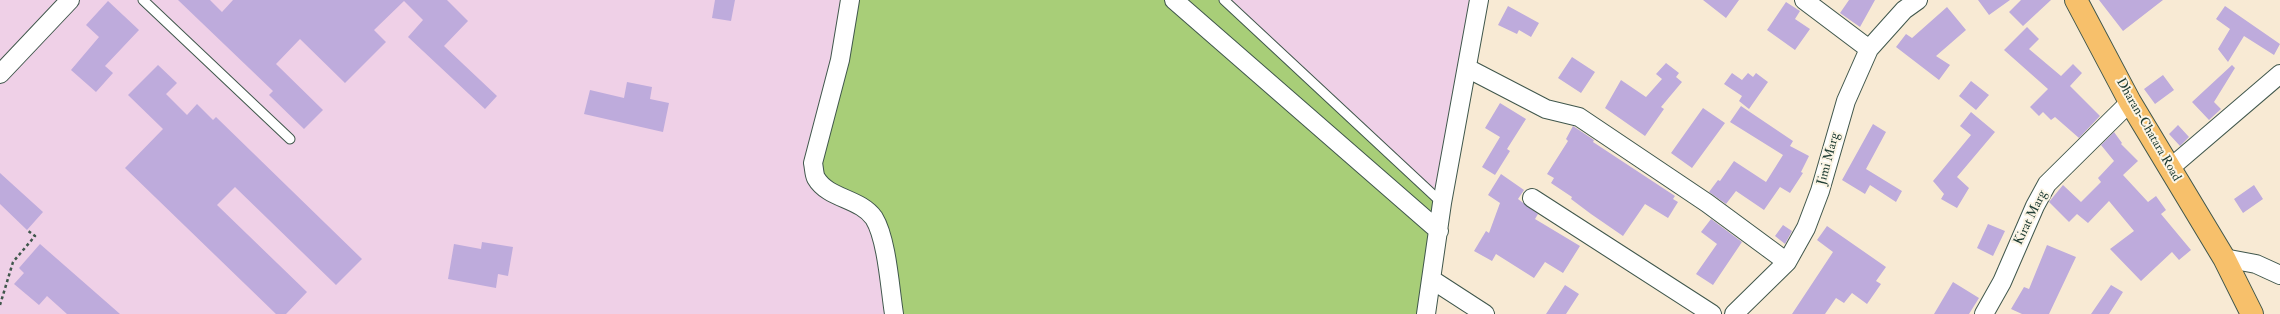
<!DOCTYPE html>
<html>
<head>
<meta charset="utf-8">
<style>
	body { margin:0 }
	canvas { display:block; background:#f8ead4 }
</style>
</head>
<body>
<canvas width="2280" height="314"></canvas>
<script>
const ctx = document.querySelector('canvas').getContext('2d');
ctx.lineJoin = 'round';
function fillPath(path, color) { ctx.fillStyle = color; ctx.fill(path, 'evenodd'); }
function strokePath(path, color, width, dash) { ctx.strokeStyle = color; ctx.lineWidth = width; ctx.lineCap = dash ? 'butt' : 'round'; ctx.setLineDash(dash || []); ctx.stroke(path); }
function drawText(font, color, halo, rows, align = 'center') {
  ctx.font = font + ' "IM FELL Double Pica",serif'; ctx.lineWidth = 4; ctx.setLineDash([]); ctx.textBaseline = 'middle'; ctx.strokeStyle = halo; ctx.fillStyle = color; for (const [text, x, y, turn = 0] of rows) {
    ctx.save(); ctx.translate(x, y); ctx.rotate((+turn || 0) * Math.PI / 180); ctx.textAlign = isNaN(turn) ? turn : align; if (halo) ctx.strokeText(text, 0, 0); ctx.fillText(text, 0, 0); ctx.restore();
  }
}
fillPath(new Path2D(`
	M0,0H850L873,217L894,314H0Z
	M1224,0H1479L1442,203Z`), '#efd0e7');
fillPath(new Path2D(`
	M850,0H1224L1442,203L1426,314H894L873,217L826,188L818,142Z`), '#a8ce78');
fillPath(new Path2D(`
	M178,0H210L222,12L233,0H447L468,21L444,46L497,96L485,109L408,37L423,20L404,1L374,30L386,42L345,83L300,39L276,64L323,110L304,129L269,95L273,91Z
	M715,0H735L731,21L712,18Z
	M1703,0H1739L1726,18Z
	M1849,0H1875L1860,27L1840,13Z
	M1978,0H2010L1989,15Z
	M2021,0H2051L2023,26L2009,12Z
	M2099,0H2163L2123,31Z
	M108,1L139,30L105,66L113,73L96,92L71,70L99,37L86,25Z
	M1786,2L1800,11L1795,19L1810,29L1795,50L1767,30Z
	M1508,6L1539,23L1531,37L1519,30L1517,34L1498,25Z
	M2225,6L2280,44L2274,55L2244,36L2228,62L2218,49L2230,29L2216,19Z
	M1947,7L1966,30L1936,56L1950,65L1939,80L1896,47L1906,34L1912,38Z
	M2027,27L2039,39L2029,49L2061,76L2073,64L2082,73L2070,86L2100,116L2079,138L2055,117L2051,120L2043,112L2039,116L2030,107L2048,89L2004,50Z
	M1572,57L1595,72L1581,93L1558,78Z
	M1666,63L1679,73L1676,77L1682,82L1661,107L1664,109L1645,136L1605,108L1621,80L1646,97L1662,79L1656,74Z
	M158,65L177,83L166,94L187,115L197,104L213,120L216,117L362,259L336,285L235,187L217,205L307,292L286,314H276L125,168L163,129L128,95Z
	M2232,65L2235,68L2214,102L2221,109L2209,120L2192,102Z
	M1732,73L1742,80L1748,73L1753,77L1756,73L1768,82L1749,109L1739,101L1742,96L1724,84Z
	M2163,75L2174,90L2155,104L2144,89Z
	M1971,81L1989,95L1976,110L1959,96Z
	M627,82L652,87L650,99L669,103L663,132L584,114L590,90L624,98Z
	M1500,103L1526,119L1507,149L1510,151L1495,175L1482,167L1500,137L1485,128Z
	M1741,106L1793,141L1790,146L1809,156L1801,172L1803,173L1790,193L1780,187L1764,210L1736,191L1726,204L1709,192L1718,180L1720,181L1734,161L1766,182L1783,155L1730,122Z
	M1703,108L1725,123L1692,168L1671,153Z
	M1971,112L1995,132L1957,177L1969,188L1957,208L1941,199L1944,194L1933,181L1971,135L1960,126Z
	M1873,124L1886,132L1866,169L1902,191L1896,202L1870,185L1865,194L1842,180Z
	M2178,125L2189,137L2180,146L2169,134Z
	M1573,126L1594,140L1593,142L1675,196L1673,199L1678,202L1668,218L1645,204L1623,236L1591,214L1571,199L1572,197L1551,183L1554,178L1547,174L1568,141L1566,139Z
	M2114,132L2122,143L2121,144L2138,161L2123,175L2148,202L2156,196L2166,210L2161,214L2191,250L2179,260L2172,252L2141,281L2110,249L2134,231L2109,201L2088,223L2077,214L2069,222L2049,202L2063,185L2081,202L2101,182L2098,178L2114,161L2101,145Z
	M0,173L43,212L27,230L0,204Z
	M1501,174L1524,190L1518,199L1538,214L1535,219L1580,246L1563,273L1545,262L1534,278L1496,254L1492,261L1474,251L1486,231L1489,233L1500,203L1488,195Z
	M2254,185L2263,199L2243,213L2234,199Z
	M1711,219L1742,242L1713,285L1696,274L1717,244L1701,232Z
	M1988,224L2005,231L1993,256L1977,248Z
	M1783,225L1792,231L1785,244L1775,236Z
	M1827,226L1886,267L1876,281L1881,284L1867,304L1852,293L1844,303L1836,298L1825,314H1792L1833,252L1817,240Z
	M482,242L513,247L508,276L498,274L496,288L448,279L454,244L481,249Z
	M40,244L120,314H67L47,296L39,305L14,284L24,273L19,268Z
	M2047,245L2076,257L2049,314H2022L2011,309L2024,287L2029,289Z
	M1953,282L1979,298L1969,314H1934Z
	M1565,285L1579,294L1566,314H1546Z
	M2111,285L2123,292L2109,314H2091Z`), '#beabdc');
const service = new Path2D(`
	M143,0L290,139
	M1224,0L1442,203`);
const minor = new Path2D(`
	M850,0L840,60L813,163C814,167 814,174 816,178C828,199 860,198 874,218C887,239 890,289 894,314
	M1174,0L1439,231
	M1804,0L1869,49
	M1467,68L1546,109L1579,117L1707,203L1787,262
	M0,74L70,0
	M2169,169L2280,74
	M1532,198L1712,314
	M2224,258L2256,264L2280,275
	M1431,279L1485,314
	M1426,314L1442,203L1479,0
	M1734,314L1787,262L1806,228L1820,191L1846,101L1869,49L1904,10L1918,0
	M1984,314L2002,282L2035,206L2047,184L2130,102`);
const primary = new Path2D(`
	M2076,0L2130,102L2224,258L2252,314`);
strokePath(service, '#40574c', 11);
strokePath(minor, '#40574c', 20);
strokePath(primary, '#40574c', 24);
strokePath(new Path2D(`
	M0,305L13,262L35,236L27,230`), '#40574c', 2.5, [3, 3]);
strokePath(service, '#fff', 9);
strokePath(minor, '#fff', 18);
strokePath(primary, '#f7c06b', 22);
drawText('13px', '#1f3d34', '#fcf5e5', [
	["Dharan-Chatara Road",2148,130,60],
	["Jimi Marg",1829,159,-75],
	["Kirat Marg",2031,218,-64]
]);
</script>
</body>
</html>
